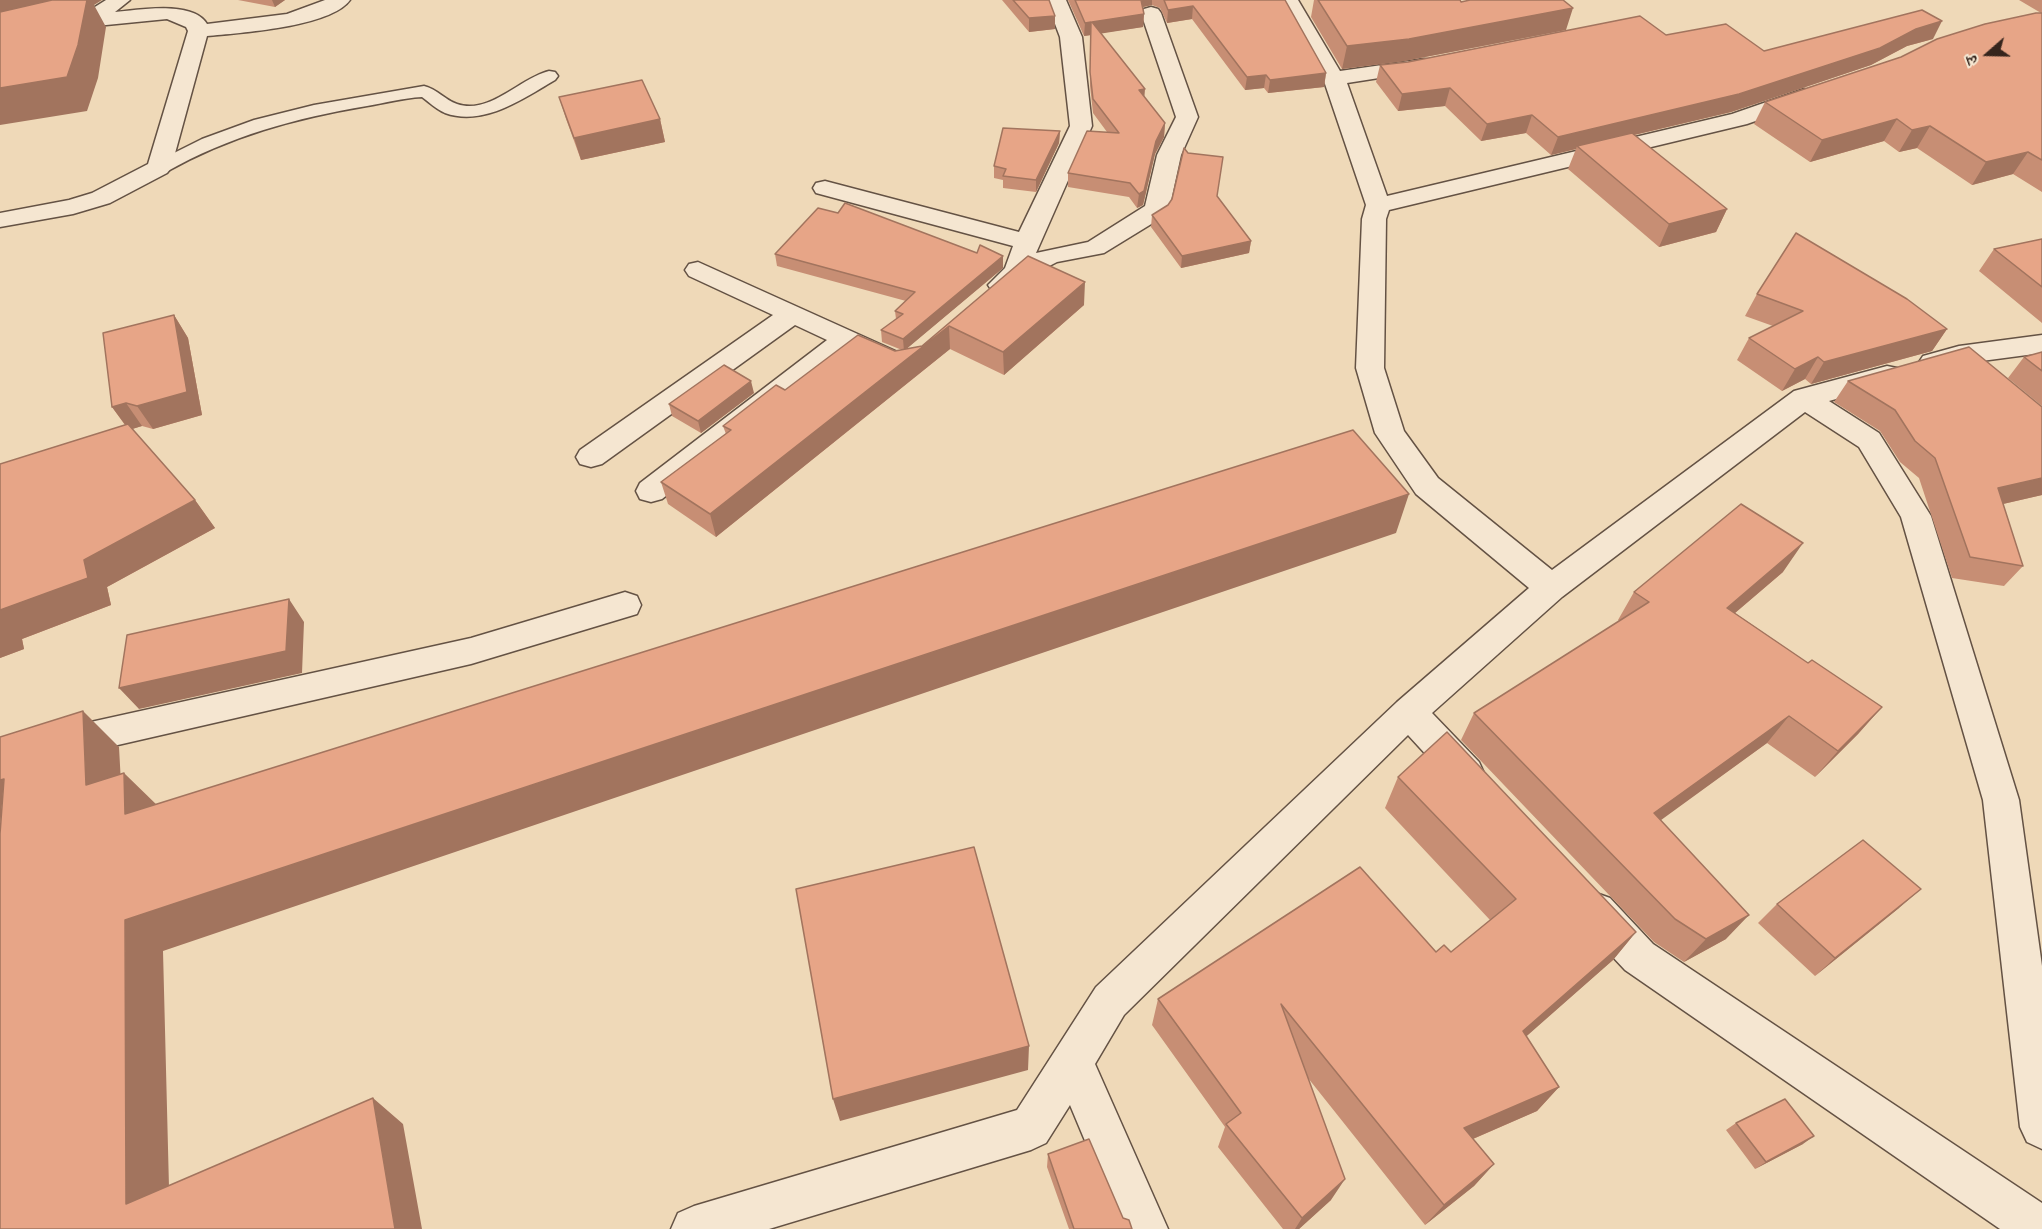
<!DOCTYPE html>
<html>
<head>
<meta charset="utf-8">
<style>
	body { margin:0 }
	#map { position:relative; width:2042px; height:1229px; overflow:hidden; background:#efd9b8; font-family:"Gentium Book Plus","Noto Serif Devanagari",serif }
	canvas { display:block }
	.north { position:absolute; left:1958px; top:24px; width:60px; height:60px; -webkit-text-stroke:4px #f5e6d1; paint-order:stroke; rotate:250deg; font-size:16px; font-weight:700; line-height:24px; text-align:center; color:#36251d }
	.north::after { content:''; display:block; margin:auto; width:21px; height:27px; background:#36251d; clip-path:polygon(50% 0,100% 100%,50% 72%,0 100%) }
</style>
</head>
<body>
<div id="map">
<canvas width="2042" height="1229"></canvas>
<div class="north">उ</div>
</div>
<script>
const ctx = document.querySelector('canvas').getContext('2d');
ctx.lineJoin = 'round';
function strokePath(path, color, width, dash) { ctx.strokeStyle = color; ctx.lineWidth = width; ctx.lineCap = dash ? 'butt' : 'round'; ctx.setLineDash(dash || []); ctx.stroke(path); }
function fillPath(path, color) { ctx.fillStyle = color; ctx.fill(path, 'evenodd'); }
const lane = new Path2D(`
	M549,71L555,72L558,76L555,80C524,98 484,127 445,113C436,109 429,102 422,97C403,98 385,103 367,106C296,118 229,136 166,172H152L149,168L152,164L202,139L254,120L314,105L424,86C437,89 445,100 457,104C490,115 520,78 549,71Z`);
const street = new Path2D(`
	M106,0H130L115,12C138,10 193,0 207,24L287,14L325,0H350C331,27 239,33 207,36L171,168L167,173L110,203L73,214L0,227V213L69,200L92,193L148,164L188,31L186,27L167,19L86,27L79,25L76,21L79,17Z
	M1046,0H1066L1082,37L1092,126L1036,253L1088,242L1145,206L1157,155L1176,117L1141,13L1144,9L1151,7L1158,9L1161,13L1198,117L1181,155L1169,210L1166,215L1104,253L1057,262L1026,278L1010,291L1001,293L992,291L988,285L1005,268L1013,246L816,193L813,188L816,183L825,181L1019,232L1070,126L1060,37Z
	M1278,0H1298L1340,71L1424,59L1432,60L1435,65L1432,70L1424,71L1347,83L1387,196L1732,114L1804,89L1812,91L1815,96L1812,101L1747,124L1389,210L1386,219L1384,368L1404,431L1438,478L1552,570L1794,391L1887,366L1897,368L1901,375L1897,382L1829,401L1879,433L1931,516L2019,800L2042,966V1149L2027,1142L2020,1127L1983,800L1901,517L1859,447L1805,412L1562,597L1432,713L1479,762L1484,773L1479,784L1466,788L1453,784L1408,735L1124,1015L1095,1064L1168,1229H1122L1070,1105L1046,1143L1031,1150L769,1229H671L678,1213L694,1206L1017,1110L1096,987L1397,702L1529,588L1416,494L1375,433L1356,368L1362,219L1366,205L1323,78Z
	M698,262L902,354L906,360L902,366L892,369L882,366L849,351L662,499L651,502L640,499L636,491L640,483L827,340L795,325L602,464L591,467L580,464L576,457L580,450L773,315L689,276L685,270L689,264Z
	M2042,335V353L1959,364L1933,371L1923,368L1919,362L1923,356L1959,346Z
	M625,592L637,596L641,605L637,614L471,664L0,772V742L471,638Z
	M1596,893L1610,898L1653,944L2042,1203V1229H2000L1625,970L1582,924L1576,911L1582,898Z`);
strokePath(lane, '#645244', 3);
strokePath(street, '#645244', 3);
fillPath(lane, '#f5e6d1');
fillPath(street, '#f5e6d1');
fillPath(new Path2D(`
	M238,0H285L275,7Z
	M1002,0H1049L1055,29L1029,32Z
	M1068,0H1285L1326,73L1324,87L1268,93L1264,88L1245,90L1192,19L1167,23L1160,8L1152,5L1143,7V8L1144,14L1143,27L1101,33L1144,97L1165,123L1164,137L1155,154L1143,205L1137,208L1129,197L1068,187V173L1107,132L1093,113L1090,86L1091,35L1084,36Z
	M1314,0H1460L1461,2L1566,30L1404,61L1342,69L1311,17Z
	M2019,0H2042V192L2013,174L1972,185L1917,148L1899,152L1884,141L1810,162L1754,124L1765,102L2041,13Z
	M1666,35L1764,51L1933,39L1907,46L1871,65L1731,112L1634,135L1727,209L1716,232L1659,247L1568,169L1576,149L1551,155L1526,133L1481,141L1445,106L1398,111L1376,82L1380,65Z
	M559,97L660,119L665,142L581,160L566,119Z
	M1060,131L1059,143L1036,192L1003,188V180L994,178V166Z
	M1217,196L1251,241L1249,253L1181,268L1151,227L1152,215L1168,205Z
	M2042,239V323L1979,271L1994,249Z
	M775,254L1003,268L906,349L922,346L1028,256L1084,305L1004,375L950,349L716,537L668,504L661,482L726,434L723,426L785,390L895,351L902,350L882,342L881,330L896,319L895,311L906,301L777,266Z
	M1757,294L1947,329L1932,351L1811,384L1805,379L1782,391L1737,360L1749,338L1773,326L1745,316Z
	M174,315L188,338L202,415L153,429L142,426L132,429L195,500L215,528L107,587L111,605L22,639L24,649L0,658V464L125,425L112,407Z
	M2042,352V406L2008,378L2024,357Z
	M1848,381L2042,495L2003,504L2023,566L2004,586L1952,578L1919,478L1900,462L1880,431L1834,402Z
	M754,393L701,433L672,416L669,404Z
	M1783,572L1735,613L1808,663L1882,707L1858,734L1815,777L1767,743L1660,820L1726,939L1684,962L1654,942L1461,740L1474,713L1619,621L1618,620L1634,592Z
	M1398,777L1636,932L1613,960L1526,1036L1559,1087L1537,1111L1473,1139L1494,1164L1474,1186L1425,1225L1308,1078L1331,1200L1299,1229H1283L1218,1147L1225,1127L1152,1025L1158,999L1436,952H1451L1490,920L1385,808Z
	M1777,904L1899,908L1815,976L1758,923Z
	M1736,1123L1803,1144L1755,1169L1726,1130Z
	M1048,1154L1123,1218L1132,1229H1069L1047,1167Z`), '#c78e74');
fillPath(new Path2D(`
	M0,0H102L94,5L106,27L98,78L87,111L0,125Z
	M272,0H285L275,7Z
	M1140,0H1152V5L1143,7L1139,12Z
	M1193,6L1192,19L1167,23L1168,10Z
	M1573,8L1566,30L1404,61L1342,69L1347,46Z
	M1144,14L1143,27L1092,35V22Z
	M1055,16V29L1029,32V18Z
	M1942,21L1933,39L1907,46L1871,65L1731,112L1579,148L1577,146L1576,149L1551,155L1558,137Z
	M1091,22V35L1084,36L1085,23Z
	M1326,73L1324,87L1268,93L1270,80Z
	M1266,75L1264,88L1245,90L1247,77Z
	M1450,88L1445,106L1398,111L1402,94Z
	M1145,89L1144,102L1139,90Z
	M1532,115L1526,133L1481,141L1487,124Z
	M660,119L665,142L581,160L574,138Z
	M1897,119L1884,141L1810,162L1822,140Z
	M1165,123L1164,137L1155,154L1143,205L1137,208L1139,194L1156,141Z
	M1930,126L1917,148L1899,152L1912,130Z
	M1060,131L1059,143L1036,192V180Z
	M2028,152L2013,174L1972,185L1986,162Z
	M1727,209L1716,232L1659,247L1669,224Z
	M1251,241L1249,253L1181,268L1182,256Z
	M1003,256V268L904,351L903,339Z
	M1085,282L1084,305L1004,375L1003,352Z
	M174,315L188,338L202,415L153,429L137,406Z
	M949,326L950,349L716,537L710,514Z
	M1947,329L1932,351L1811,384L1824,362Z
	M1818,357L1805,379L1782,391L1795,369Z
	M751,381L754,393L701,433L698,421Z
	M126,403L142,426L129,430L112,407Z
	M2042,478V495L1981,509L1998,488Z
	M1409,494L1396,533L163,951L170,1227L126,1204L125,920Z
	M195,500L215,528L107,587L111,605L22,639L24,649L0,658V610L84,560Z
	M1803,543L1783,572L1708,636L1727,608Z
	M289,599L304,622L302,673L139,709L119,688Z
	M1882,707L1858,734L1815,777L1838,751Z
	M83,711L119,747L123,820L86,785Z
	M1789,716L1767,743L1635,839L1654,813Z
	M124,773L160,808L125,814Z
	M4,779L0,829V780Z
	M1921,889L1899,908L1815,976L1835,958Z
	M1749,915L1726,939L1684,962L1706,939Z
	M1636,932L1613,960L1503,1057L1523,1031Z
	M1029,1046L1028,1070L840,1121L833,1099Z
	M1559,1087L1537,1111L1445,1151L1464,1128Z
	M373,1098L403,1124L422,1229H395Z
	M1814,1136L1803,1144L1755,1169L1766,1162Z
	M1494,1164L1474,1186L1425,1225L1444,1205Z
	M1345,1179L1331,1200L1299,1229H1295L1302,1218Z`), '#a2745e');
const building = new Path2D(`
	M52,0H87L78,45L67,77L0,88V12Z
	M1013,0H1049L1055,16L1029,18Z
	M1075,0H1141L1144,14L1092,22L1145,89L1139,90L1165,123L1156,141L1144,191L1139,194L1130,183L1068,173L1087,131L1119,133L1093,99L1090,72L1091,22L1085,23Z
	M1164,0H1285L1326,73L1270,80L1266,75L1247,77L1193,6L1168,10Z
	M1318,0H1460L1461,2L1470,0H1563L1573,8L1409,39L1347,46Z
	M1922,10L1942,21L1916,29L1880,48L1739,94L1558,137L1532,115L1487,124L1450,88L1402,94L1380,65L1408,62L1640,16L1666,35L1726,24L1764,51Z
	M2036,13H2042V160L2028,152L1986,162L1930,126L1912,130L1897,119L1822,140L1765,102L1901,57L1937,39L1985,24Z
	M642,80L660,119L574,138L559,97Z
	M1003,128L1060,131L1036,180L1003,176L1006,169L994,166Z
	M1632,133L1727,209L1669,224L1577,146Z
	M1184,148L1188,153L1223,157L1217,196L1251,241L1182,256L1152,215L1168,205L1172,199Z
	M845,203L977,253L980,245L1003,256L903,339L881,330L903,314L895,311L915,292L775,254L818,208L838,213Z
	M1796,233L1907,299L1947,329L1824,362L1818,357L1795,369L1749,338L1803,311L1757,294Z
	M2042,239V287L1994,249Z
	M1028,256L1085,282L1003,352L949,326L710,514L661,482L731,430L723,426L776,385L785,390L858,335L895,351L922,346Z
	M174,315L187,392L137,406L126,403L112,407L103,333Z
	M1969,347L2042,407V478L1998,488L2023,566L1970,557L1935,458L1915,441L1895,410L1848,381Z
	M2042,352V371L2024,357Z
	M724,365L751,381L698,421L669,404Z
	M128,424L195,500L84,560L88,578L0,610V464Z
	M1353,430L1409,494L125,920L126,1204L373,1098L395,1229H0V834L4,779L0,780V737L83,711L86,785L124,773L125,814Z
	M1741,504L1803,543L1727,608L1808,663L1812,660L1882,707L1838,751L1789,716L1654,813L1749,915L1706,939L1675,919L1474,713L1649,602L1634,592Z
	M289,599L286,651L119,688L127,635Z
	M1447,732L1636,932L1523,1031L1559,1087L1464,1128L1494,1164L1444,1205L1281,1004L1345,1179L1302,1218L1226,1124L1241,1113L1158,999L1360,867L1436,952L1444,945L1451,952L1516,899L1398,777Z
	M1863,840L1921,889L1835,958L1777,904Z
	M974,847L1029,1046L833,1099L796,889Z
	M1785,1099L1814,1136L1766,1162L1736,1123Z
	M1089,1139L1123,1218L1129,1220L1132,1229H1074L1048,1154Z`);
fillPath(building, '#e7a587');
strokePath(building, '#a2745e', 1.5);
</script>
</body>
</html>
